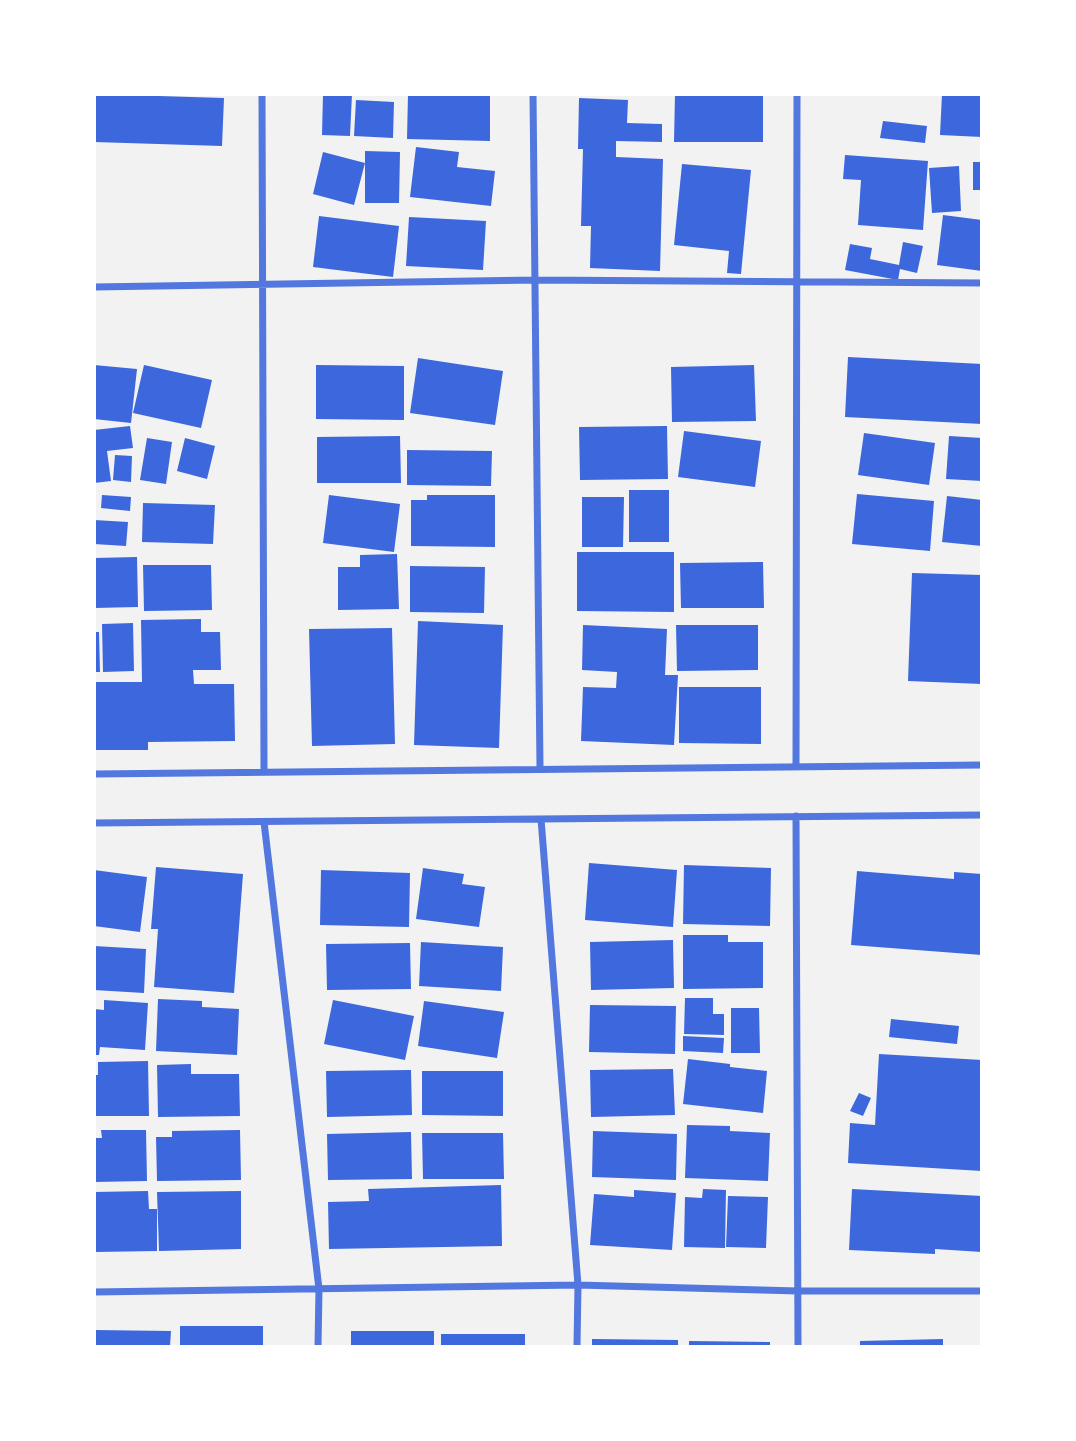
<!DOCTYPE html>
<html>
<head>
<meta charset="utf-8">
<style>
	body { margin:0 }
	#map { position:relative; width:1076px; height:1441px; overflow:hidden; background:#f2f2f2; font-family:Mulish,sans-serif }
	canvas { display:block }
	.frame { position:absolute; inset:0; border:96px solid #fff; pointer-events:none }
</style>
</head>
<body>
<div id="map">
<canvas width="1076" height="1441"></canvas>
<div class="frame"></div>
</div>
<script>
const ctx = document.querySelector('canvas').getContext('2d');
ctx.lineJoin = 'round';
function fillPath(path, color) { ctx.fillStyle = color; ctx.fill(path, 'evenodd'); }
function strokePath(path, color, width, dash) { ctx.strokeStyle = color; ctx.lineWidth = width; ctx.lineCap = dash ? 'butt' : 'round'; ctx.setLineDash(dash || []); ctx.stroke(path); }
fillPath(new Path2D(`
	M94,94L224,98L222,146L94,142Z
	M323,94H352L350,136L322,135Z
	M408,94H490V141L407,139Z
	M675,94H763V142H674Z
	M942,94H982V137L940,135Z
	M579,98L628,100L627,123L662,124V142L616,141V157L663,159L660,271L590,268L591,226H581L583,149H578Z
	M356,100L394,102L393,138L354,136Z
	M883,121L927,126L925,143L880,138Z
	M416,147L459,152L457,167L495,171L491,206L410,197Z
	M365,151L400,152L399,203H365Z
	M323,152L365,163L354,205L313,194Z
	M845,155L928,161L923,230L858,225L861,180L843,179Z
	M973,162H982V190H973Z
	M682,164L751,170L741,274L727,273L729,251L674,245Z
	M959,166L961,211L932,213L929,168Z
	M943,215L982,220V271L937,265Z
	M319,216L399,226L393,277L313,267Z
	M409,217L486,221L483,270L406,266Z
	M903,242L923,246L917,273L900,269L898,280L845,270L850,244L872,248L870,259L899,265Z
	M848,357L982,364V424L845,417Z
	M418,358L503,371L495,425L410,413Z
	M94,365L137,369L131,423L94,419Z
	M144,365L212,380L201,428L133,413Z
	M316,365L404,366V420L316,419Z
	M754,365L756,421L672,422L671,367Z
	M130,426L133,448L107,451L111,481L94,483V430Z
	M667,426L668,479L580,480L579,427Z
	M684,431L761,441L755,487L678,477Z
	M864,433L935,443L929,485L858,475Z
	M400,436L401,483H317V437Z
	M949,436L982,438V481L946,479Z
	M147,438L172,442L166,484L140,480Z
	M185,438L215,446L207,479L177,471Z
	M407,450L492,451L491,486L407,485Z
	M115,455L132,456L131,482L113,480Z
	M629,490H669V542H629Z
	M857,494L934,501L930,551L852,544Z
	M102,495L131,497L130,511L101,508Z
	M329,495L400,504L394,552L323,543Z
	M427,495H495V547L411,546V500H427Z
	M947,496L982,500V546L942,542Z
	M582,497H624L623,547H582Z
	M143,503L215,505L213,544L142,542Z
	M94,520L128,522L126,546L94,544Z
	M577,552H674V612L577,611Z
	M397,554L399,609L338,610V567H360V555Z
	M137,557L138,607L94,608V558Z
	M763,562L764,608H681L680,563Z
	M143,565H211L212,610L144,611Z
	M410,566L485,567L484,613L410,612Z
	M912,573L982,575V684L908,681Z
	M201,619V632H220L221,670H193L194,684H234L235,741L148,742V750H94V682H142L141,620Z
	M418,621L503,625L499,748L414,745Z
	M133,623L134,671L103,672L102,624Z
	M583,625L667,629L665,675H678L674,745L581,741L583,687L616,688L617,672L582,670Z
	M676,625H758V670L677,671Z
	M392,628L395,744L312,746L309,629Z
	M94,632H99L100,672H94Z
	M679,687H761V744L679,743Z
	M589,863L677,870L673,927L585,920Z
	M684,865L771,868L770,926L683,924Z
	M156,867L243,874L234,993L154,987L158,929H151Z
	M423,868L464,874L462,884L485,887L479,927L416,919Z
	M94,870L147,877L140,932L94,926Z
	M321,870L410,873L409,927L320,925Z
	M857,871L954,879V872L982,874V955L851,945Z
	M683,935H728V942H763V988L683,989Z
	M673,940L674,988L591,990L590,942Z
	M421,942L503,947L501,991L419,986Z
	M410,943L411,989L327,990L326,944Z
	M94,946L146,949L144,993L94,990Z
	M685,998H713V1014H724V1035L684,1034Z
	M158,999L202,1001V1007L239,1009L237,1055L156,1051Z
	M104,1000L148,1003L145,1050L100,1047L99,1055H94V1009L104,1010Z
	M333,1000L414,1016L405,1060L324,1044Z
	M424,1001L504,1012L497,1058L418,1046Z
	M590,1005L676,1006L675,1054L589,1052Z
	M731,1008H759L760,1053H731Z
	M891,1019L959,1026L957,1044L889,1037Z
	M683,1036L724,1038L723,1053L683,1051Z
	M879,1054L982,1060V1171L848,1163L850,1123L875,1125Z
	M688,1059L730,1064V1067L767,1071L763,1113L683,1104Z
	M148,1061L149,1116H94V1075H98V1062Z
	M191,1064V1074H239L240,1116L158,1117L157,1065Z
	M673,1069L675,1115L591,1117L590,1070Z
	M411,1070L412,1115L327,1117L326,1071Z
	M422,1071H503V1116L422,1115Z
	M859,1093L871,1098L863,1116L850,1111Z
	M687,1125L730,1126V1131L770,1133L768,1181L685,1178Z
	M101,1130H146L147,1181L94,1182V1138H102Z
	M240,1130L241,1180L157,1181L156,1137H172V1131Z
	M593,1131L677,1134L676,1180L592,1177Z
	M411,1132L412,1179L328,1180L327,1134Z
	M422,1133H503L504,1179H423Z
	M501,1185L502,1246L329,1249L328,1202L369,1201L368,1189Z
	M703,1189L726,1190L725,1248L684,1247L685,1197L702,1198Z
	M852,1189L982,1196V1252L935,1249V1254L849,1250Z
	M634,1190L676,1193L672,1250L590,1245L594,1194L634,1197Z
	M148,1191L149,1209H157V1251L94,1252V1192Z
	M241,1191V1249L159,1251L157,1192Z
	M728,1196L768,1197L766,1248L726,1247Z
	M180,1326H263V1346H180Z
	M94,1330L171,1331L170,1346H94Z
	M351,1331H434V1346H351Z
	M441,1334H525V1346H441Z
	M592,1339L678,1340V1346H592Z
	M943,1339V1346H860V1341Z
	M689,1341L770,1342V1346H689Z`), '#3d67dc');
strokePath(new Path2D(`
	M262,94L264,771
	M533,94L540,768
	M94,287L535,280L982,283
	M796,766L797,94
	M94,774L982,765
	M796,816L798,1346
	M541,819L578,1285L577,1346
	M264,822L319,1289L318,1346
	M94,823L982,815
	M94,1292L578,1285L798,1291H982`), '#5277de', 7);
</script>
</body>
</html>
